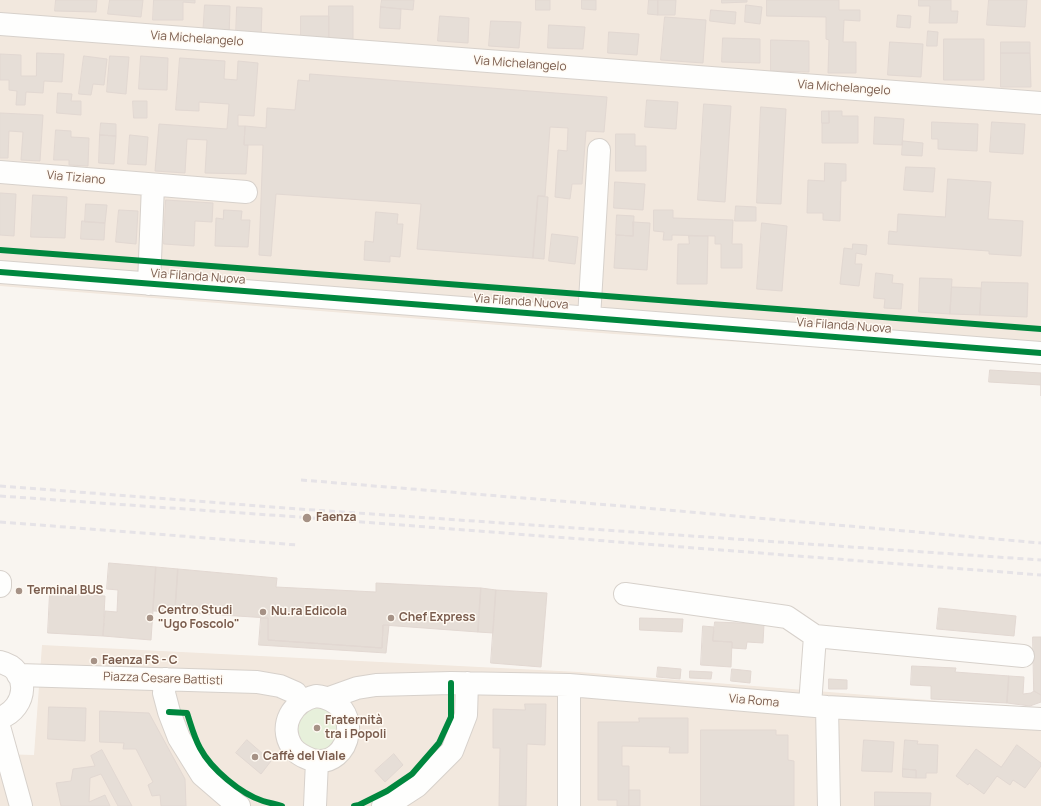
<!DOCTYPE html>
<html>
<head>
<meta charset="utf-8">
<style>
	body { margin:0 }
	canvas { display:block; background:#f9f5f0 }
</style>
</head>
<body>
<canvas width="1041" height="806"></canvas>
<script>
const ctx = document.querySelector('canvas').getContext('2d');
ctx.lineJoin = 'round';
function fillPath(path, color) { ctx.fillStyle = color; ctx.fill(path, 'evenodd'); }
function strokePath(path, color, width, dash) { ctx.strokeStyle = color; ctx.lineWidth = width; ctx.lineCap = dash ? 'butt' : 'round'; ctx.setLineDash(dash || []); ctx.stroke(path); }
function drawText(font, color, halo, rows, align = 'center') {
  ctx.font = font + ' Manrope,sans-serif'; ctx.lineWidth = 3; ctx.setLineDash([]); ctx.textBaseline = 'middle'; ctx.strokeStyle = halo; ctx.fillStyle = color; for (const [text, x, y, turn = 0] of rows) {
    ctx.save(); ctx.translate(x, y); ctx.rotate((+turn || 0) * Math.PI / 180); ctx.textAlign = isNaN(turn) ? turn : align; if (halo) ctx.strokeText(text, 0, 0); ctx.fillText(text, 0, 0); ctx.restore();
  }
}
fillPath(new Path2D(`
	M0,0H1041V361L614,334L0,286Z
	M42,645L579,672L1041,709V806H0V754L34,755Z`), '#f2e8de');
fillPath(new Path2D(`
	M324,706L340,721L336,743C320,753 318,753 302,745L295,724L309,707Z`), '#e7f0db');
const building = new Path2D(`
	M56,0H97L96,12L55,11Z
	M110,0H143L141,17L108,14Z
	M154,0H195V3L183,2V20H153Z
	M382,0H414L413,10L381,7Z
	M536,0H550V10H536Z
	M582,0H596V10L582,9Z
	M649,0H658V15L648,14Z
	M658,0H676L675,15H658Z
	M722,0H747V2L722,3Z
	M767,0H839V10H860V21L844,20L843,42H856V73H828L829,40L826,39V17L767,16Z
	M919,0H951V11H958L957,23H929L930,6H919Z
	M989,0H1027L1025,27L987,25Z
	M205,5L230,6L229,37L203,36Z
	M746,5L762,7L760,24L745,22Z
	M329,6H353V39H329Z
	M237,7L262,8L261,39L236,38Z
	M381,7L401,9L400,29L380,28Z
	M711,10L736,12L735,24L710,21Z
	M898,15L911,16L910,28L897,27Z
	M301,16H329V39H301Z
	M440,16L469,18L468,43L438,41Z
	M665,17L706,20L703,63L661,60Z
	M491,21L521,22L519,48L489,46Z
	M549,25L585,27L583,49L548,48Z
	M928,31L938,32L937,46H927Z
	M609,32L639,34L637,55L608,53Z
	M723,38L760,39V63L722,62Z
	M944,39H984V80H944Z
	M771,40L809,41V72L771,71Z
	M890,42L923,44L921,77L888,75Z
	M1001,42H1030V53H1001Z
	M37,53L64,54L62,82L44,81L43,93L26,92L25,105H16L17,91L9,90V80H0V54L21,55V76H36Z
	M1001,53H1030L1031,87H1001Z
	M84,56L107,59L104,85L93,84L91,95L79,94Z
	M110,56L129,57L126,94L107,92Z
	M141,56L168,58L167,90L139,89Z
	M180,58L225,61L224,79L237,80L238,61L258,63L254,116L238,115V126H245L244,145H248L246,174L205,173L207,140L187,139L185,173L155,171L159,124L227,129L229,104L199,102V111L176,110Z
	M310,74L607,97L604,132L586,131L582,184H572L570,199L555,197L558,150L567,151L568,128L550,127L545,196H538L533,258L417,249L421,204L276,194L271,256L259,255L263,145H244L245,126L266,128L267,108L295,110L298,80L309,81Z
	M58,93L72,94L71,101H81V115L57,113Z
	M647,100L678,102L676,129L645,127Z
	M133,101H147V118H134Z
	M704,104L731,106L725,202L698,200Z
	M761,107L786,109L781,204L757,203Z
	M822,111H829V123H822Z
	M829,111H842V116H858V143H822V123H829Z
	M0,113L43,115L40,161L21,160L23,132L9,131L8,158H0Z
	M875,117L904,119L902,145L874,144Z
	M932,122L978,124L977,151L938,149V139H932Z
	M992,122L1025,124L1023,154L990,152Z
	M101,123L116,124V136L100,135Z
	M56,130L71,131V137L89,138L88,166L69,165V160H54Z
	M616,134H635V146H646V171H616Z
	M100,135L116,136L114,164L99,163Z
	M130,135L148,137L146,165L128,164Z
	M903,141L923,143L922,156L902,155Z
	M825,163L846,164V181H841L840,221L823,220V213H807L808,180L824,181Z
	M906,167L935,168L933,192L904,190Z
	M948,179L991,182L988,219L1023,221L1021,256L989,254V251L888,244L889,231L897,232L898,214L945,217Z
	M615,182L645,184L643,210L614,208Z
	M0,193L16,194L14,236L0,235Z
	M33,195L67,197L65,238L31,237Z
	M538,196L548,197L544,259L533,258Z
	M166,200L213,203L212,222L195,221L194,246L164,244Z
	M86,204L107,205L105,223L85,222Z
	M736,206L756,207V221H735Z
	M119,210L138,211L136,244L116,242Z
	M224,210L242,211L241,220H250L248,247L215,246L216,218L223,219Z
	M654,210H673V218L733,220L732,244H742V268H721V244H715V236L672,235V240H663L664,232L654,231Z
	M376,212L398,214L397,224H403L400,257L390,256V262L364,260L365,241L373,242Z
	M617,215L634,216L633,236L616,235Z
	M82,221L105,223L104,240L81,239Z
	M633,222L650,223L647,270L614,268L616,235L633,236Z
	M762,223L787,226L782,291L757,289Z
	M552,234L578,237L575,264L549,261Z
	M689,236H708L707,284H677L678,244H689Z
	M853,244L867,245L866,255L856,253L855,264H862L859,286L840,284L844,248L852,249Z
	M876,273L893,275L892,283L903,284L901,309L884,308L885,299L874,298Z
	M920,278L952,279L950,314L919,312Z
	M982,282L1028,283L1027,317L980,315Z
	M952,287L981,288L980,315L950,314Z
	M990,370L1041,373V396V385L989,382Z
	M109,563L156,567L151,640L103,636L105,611L117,612L118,590L107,589Z
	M156,567L178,569L175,612L153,611Z
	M178,569L277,578L276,587L376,592V583L481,588L478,632L383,625L382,648L268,640V618L175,612Z
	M481,588L496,590L493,633L478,632Z
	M496,590L547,593L541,667L491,663Z
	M50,593L105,596L103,636L48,633Z
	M939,608L1016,616L1014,636L937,629Z
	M261,618H268V640L382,648L383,625H389L386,653L259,645Z
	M640,618L683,619L682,632L640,630Z
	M715,622L764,624L763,643L747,642L746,649L732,648V642L713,641Z
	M703,626L714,627L713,641L732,642L731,667L701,665Z
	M1033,637H1041V695L1034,691Z
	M912,666L956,668L955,672L1009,676L1007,703L931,699V686L911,685Z
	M658,667L681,669L680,679L657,677Z
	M732,669L751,671L750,683L731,681Z
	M690,671L712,672L711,679L690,678Z
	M1009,676L1024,677L1023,694L1031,693L1034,691L1041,695V702L1030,706L1007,703Z
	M829,679L847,680V689H829Z
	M525,704H546L545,745L527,744L526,806H499L500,748H493V709L525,710Z
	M49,707L86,708L85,741L48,739Z
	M100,711L149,713L185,779L186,806H161L160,795L152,796L148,785L153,782L136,749H123L124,743L100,742Z
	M639,718H688V753H669L670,747L622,746V766H629V806H617V800H598V722H639Z
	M701,730H776V735H788V760L794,761V806H701Z
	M247,740L271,761L261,774L236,753Z
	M864,740L894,742L892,772L862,771Z
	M905,740L918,741L917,744L938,745L937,773H926V778H916V770L903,769Z
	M1017,745L1041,763V766L1025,788L1013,780L1010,785L997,776L984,794L969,783L968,785L956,776L976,749L1001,767Z
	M102,750L132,806H118L101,774L90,778L89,802L105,795L110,806H61L56,783L71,781L73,769L95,766L91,756Z
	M394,754L403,765L385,782L375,771Z
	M903,769L916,770V778L903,777Z
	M629,790H640V806H629Z
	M875,792L931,793L930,806H875Z`);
fillPath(building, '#e6ded7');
strokePath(building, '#e2d8d2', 1);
const minor = new Path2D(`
	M0,24L1041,103
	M0,172L246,192
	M0,272L1041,353
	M149,284L153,185
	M589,318L599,150
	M0,582V586
	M625,594L787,617L815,636
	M0,662C31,669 28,708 0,718
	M18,675L257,682L280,686L296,693L300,702
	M165,679L164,693L169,712L179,738L202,775L237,805L239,806
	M569,685V806
	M316,696C366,701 352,770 312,760C304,757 297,754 292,747C278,725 293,701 316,696Z
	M329,698L357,688L376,685L451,683L569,685L827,707L1041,719
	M810,705L815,636L1023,656
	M827,707L829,806
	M0,730L21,806
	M315,806L317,761
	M383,806L391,803L417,786L452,751L466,715L467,683`);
strokePath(minor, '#d7d1cb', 24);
strokePath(minor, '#fefefd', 22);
strokePath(new Path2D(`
	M301,480L622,506L1041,543
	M0,486L299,509L1041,560
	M0,496L299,517L1041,575
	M0,522L297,545`), '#e6e3e7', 3, [6, 4]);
strokePath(new Path2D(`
	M0,250L1041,329
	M0,272L1041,353
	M169,712L187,713C191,725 194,737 200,748C211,769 241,794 263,801C269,803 276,804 282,806
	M354,806L359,805L387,791L412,774L439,743L451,717V683`), '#00873e', 6);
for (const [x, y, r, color] of [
	[307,518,5,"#a69286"],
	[19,591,4,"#a69286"],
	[263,612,4,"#a69286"],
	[150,618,4,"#a69286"],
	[391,618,4,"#a69286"],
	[94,661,4,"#a69286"],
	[317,728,4,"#a69286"],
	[255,757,4,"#a69286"]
]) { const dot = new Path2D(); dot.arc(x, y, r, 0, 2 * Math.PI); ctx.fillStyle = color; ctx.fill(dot); strokePath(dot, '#fffaf3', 1.5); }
drawText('12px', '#7a5c4d', '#fffaf3', [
	["Via Michelangelo",197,39,4],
	["Via Michelangelo",520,64,4],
	["Via Michelangelo",844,88,4],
	["Via Tiziano",76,178,5],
	["Via Filanda Nuova",198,277,4],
	["Via Filanda Nuova",521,302,4],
	["Via Filanda Nuova",844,326,4],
	["Piazza Cesare Battisti",163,679,2],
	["Via Roma",754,701,5]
]);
drawText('bold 12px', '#7a5c4d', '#fffaf3', [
	["Faenza",316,518],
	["Terminal BUS",27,591],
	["Centro Studi",158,611],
	["\"Ugo Foscolo\"",158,625],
	["Nu.ra Edicola",271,612],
	["Chef Express",399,618],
	["Faenza FS - C",102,661],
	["Fraternità",325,721],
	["tra i Popoli",325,735],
	["Caffè del Viale",263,757]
], 'left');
</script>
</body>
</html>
